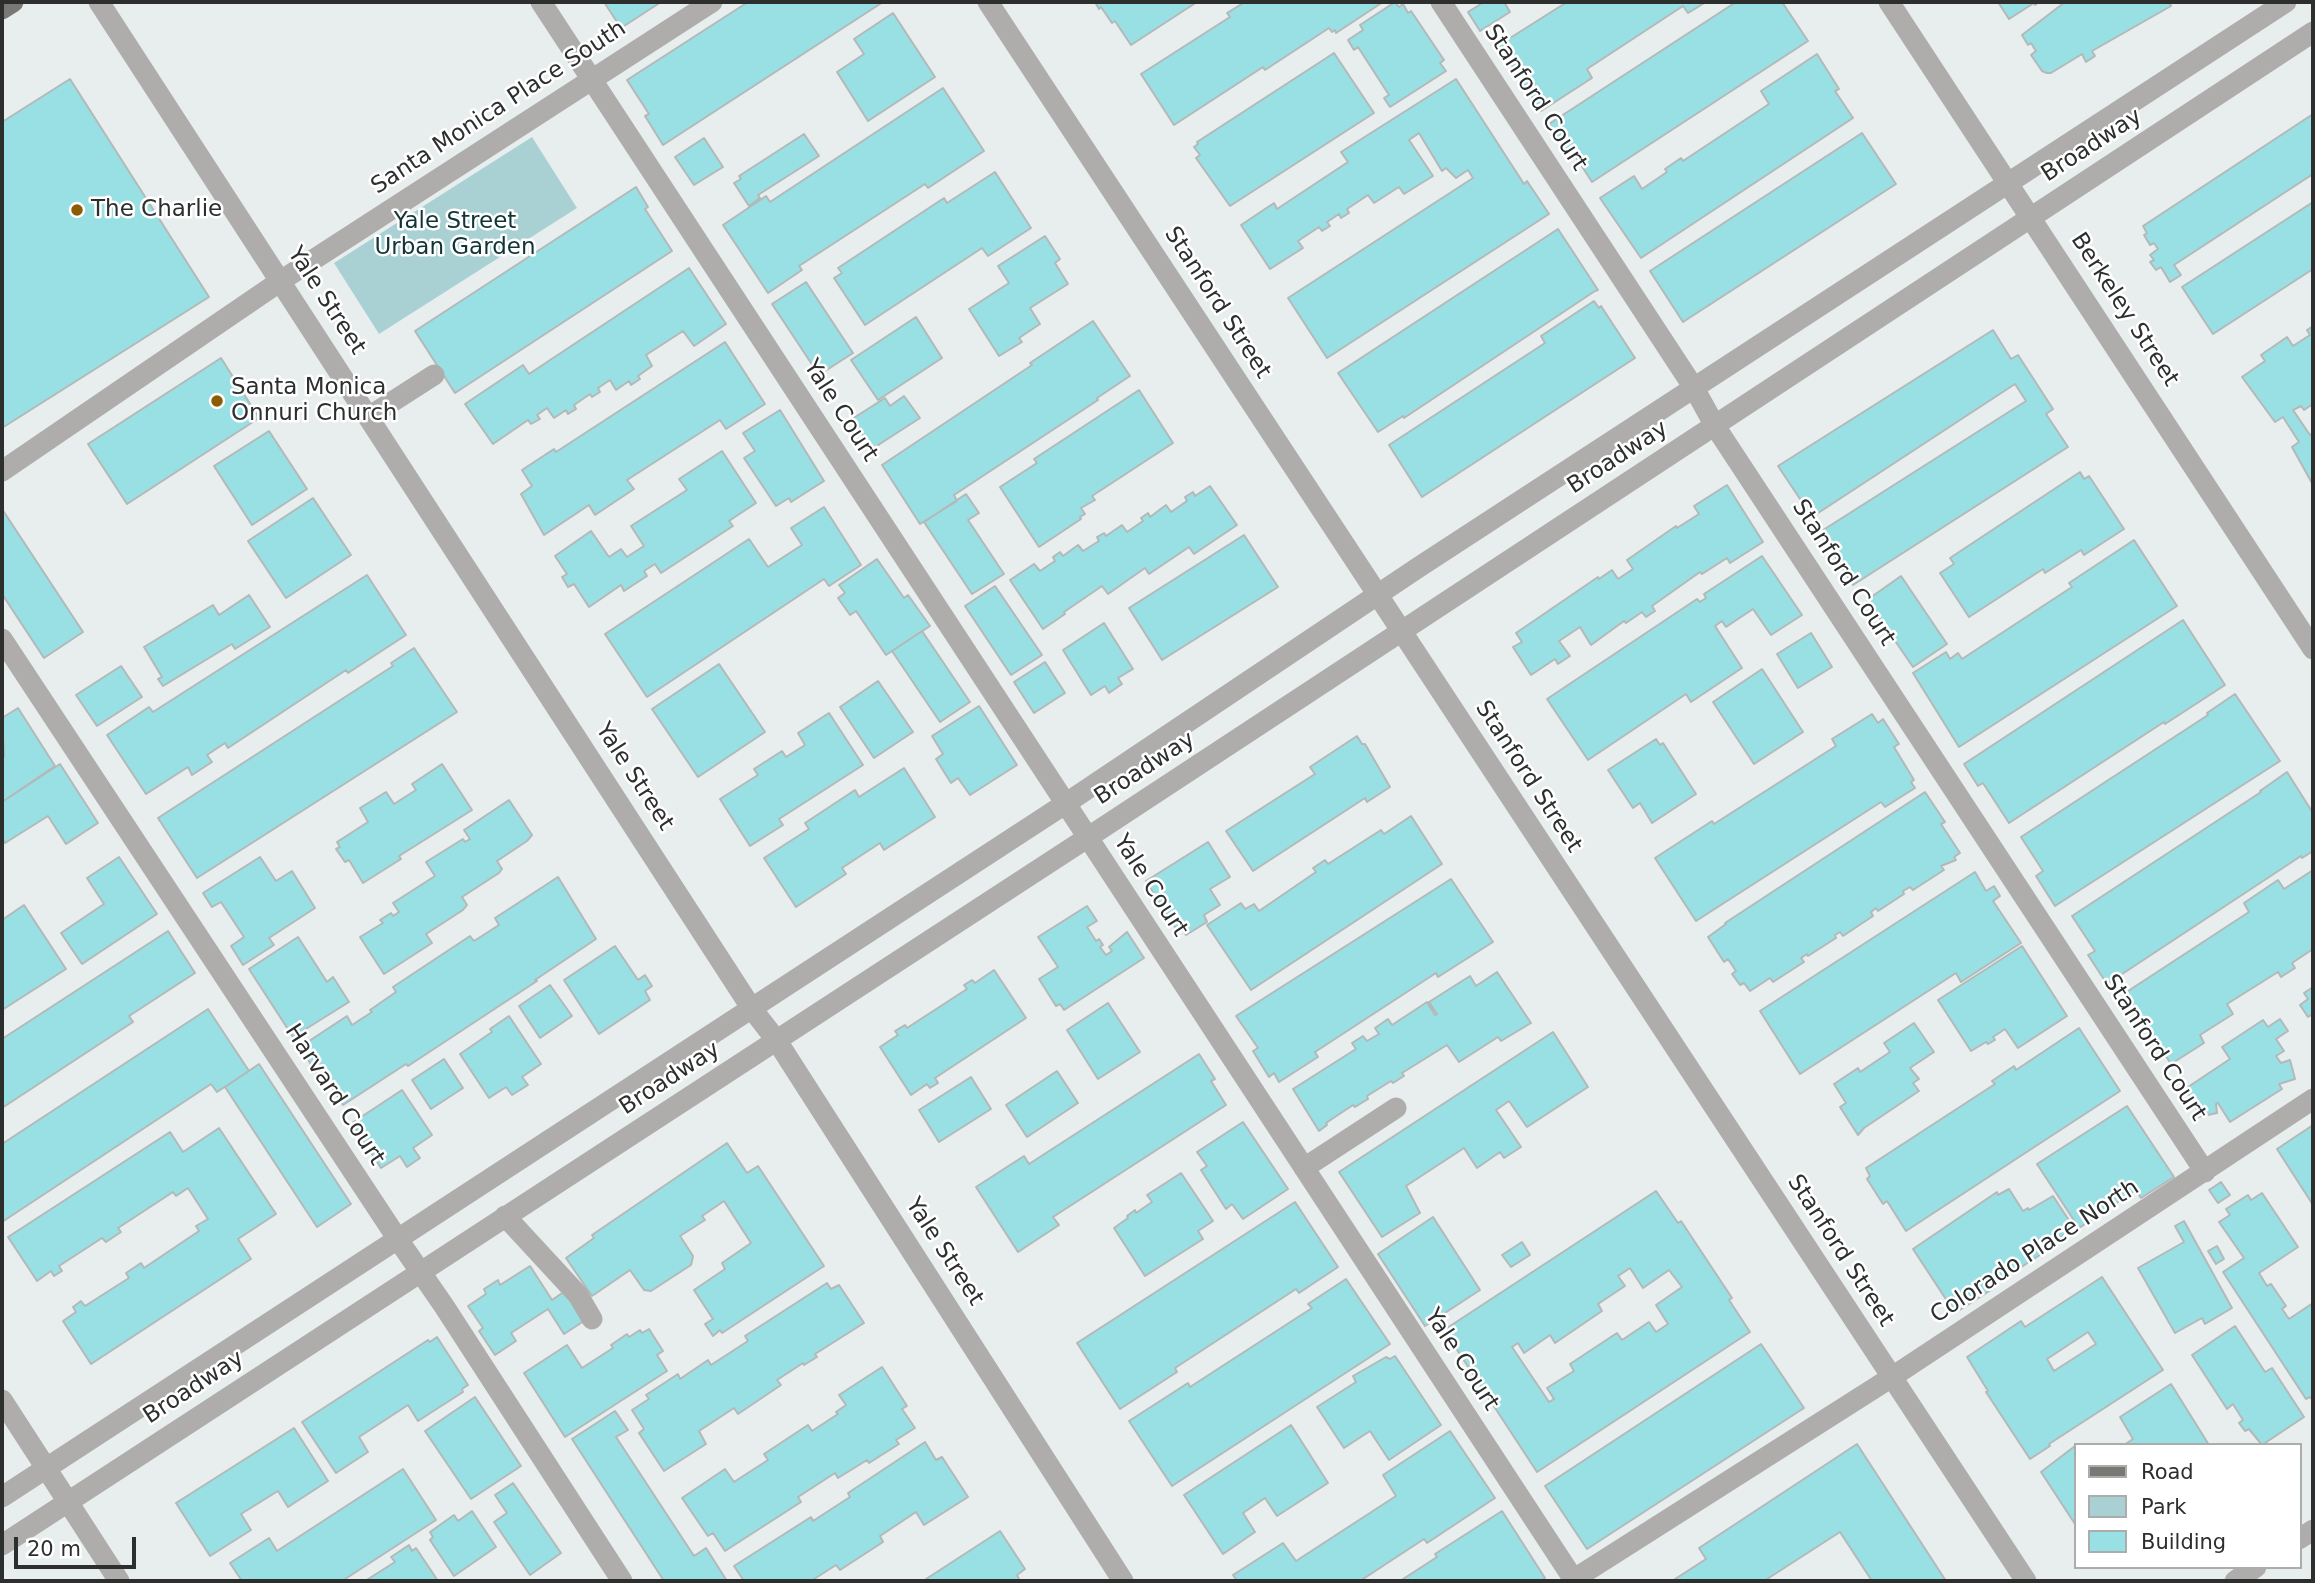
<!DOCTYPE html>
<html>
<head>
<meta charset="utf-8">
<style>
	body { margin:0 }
	#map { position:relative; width:2315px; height:1583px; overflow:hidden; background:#e8eeee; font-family:"DejaVu Sans",sans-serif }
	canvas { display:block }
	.frame { position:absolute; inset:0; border:4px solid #2d2f2f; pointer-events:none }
	.legend { position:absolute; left:2074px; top:1443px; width:228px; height:126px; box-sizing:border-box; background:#fff; border:2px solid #abacac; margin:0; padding:9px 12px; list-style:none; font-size:21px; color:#2d2f2f }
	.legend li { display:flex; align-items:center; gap:14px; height:35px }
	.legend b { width:35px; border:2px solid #abacac }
	.scale { position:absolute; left:14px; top:1537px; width:122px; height:32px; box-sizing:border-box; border:4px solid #2d2f2f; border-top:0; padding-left:9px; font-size:21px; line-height:24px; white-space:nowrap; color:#2d2f2f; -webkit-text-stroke:5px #fff; paint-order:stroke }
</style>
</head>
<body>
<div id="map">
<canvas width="2315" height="1583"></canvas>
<div class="frame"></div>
<ul class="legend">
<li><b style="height:9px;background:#7a7875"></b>Road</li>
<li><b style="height:19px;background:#a9d1d4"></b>Park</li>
<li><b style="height:19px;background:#99e0e4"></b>Building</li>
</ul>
<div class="scale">20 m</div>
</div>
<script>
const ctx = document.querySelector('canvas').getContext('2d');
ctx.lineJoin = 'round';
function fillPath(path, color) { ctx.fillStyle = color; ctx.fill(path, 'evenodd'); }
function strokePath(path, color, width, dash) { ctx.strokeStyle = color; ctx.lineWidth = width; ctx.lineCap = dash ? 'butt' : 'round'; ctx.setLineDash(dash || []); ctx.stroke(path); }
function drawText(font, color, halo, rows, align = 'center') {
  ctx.font = font + ' "DejaVu Sans",sans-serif'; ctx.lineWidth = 5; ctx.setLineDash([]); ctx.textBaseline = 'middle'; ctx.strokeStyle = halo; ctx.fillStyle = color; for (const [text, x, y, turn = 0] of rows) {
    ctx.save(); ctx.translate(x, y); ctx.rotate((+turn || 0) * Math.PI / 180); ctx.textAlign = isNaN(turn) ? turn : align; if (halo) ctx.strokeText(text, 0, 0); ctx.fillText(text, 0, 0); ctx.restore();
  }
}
fillPath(new Path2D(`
	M532,137L577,208L379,334L334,263Z`), '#a9d1d4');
const building = new Path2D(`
	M604,2H661L621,28Z
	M748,2H883L663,145L645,116L649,114L627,80Z
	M1095,2H1197L1131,45L1115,21L1112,23L1101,7L1099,9Z
	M1245,2H1383L1336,33L1335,30L1332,32L1329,28L1265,70L1263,67L1174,125L1141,74L1230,17L1227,13Z
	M1395,2L1399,7L1403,4L1408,13L1411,11L1444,60L1440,63L1446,71L1390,107L1384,98L1389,95L1358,47L1354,50L1348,40L1363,30L1360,25Z
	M1484,2H1504L1510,12L1480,31L1468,12Z
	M1567,2H1706L1688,13L1683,6L1587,69L1592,78L1541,111L1499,45Z
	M1736,2H1782L1808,41L1592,182L1574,154L1570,157L1549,124Z
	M1998,2H2039L2035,5L2034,3L2009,19Z
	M2065,2H2169L2171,6L2092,51L2095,56L2086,62L2082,54L2051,73H2047L2042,71L2031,55L2036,51L2031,43L2028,45L2022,35Z
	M893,13L935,77L868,121L837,72L864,54L854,39Z
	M1334,53L1374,113L1230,206L1196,158L1200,155L1194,147L1198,144L1197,142Z
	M1817,54L1839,89L1835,91L1853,118L1641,258L1600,198L1634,176L1642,189L1667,172L1665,169L1681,158L1683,161L1769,104L1761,91Z
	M70,79L209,297L2,428V122Z
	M1456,79L1524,184L1527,181L1549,214L1327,358L1288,298L1473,178L1468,170L1456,178L1446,168L1442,171L1419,133L1409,140L1433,176L1404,194L1399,187L1374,203L1368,195L1347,209L1349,213L1341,218L1339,214L1327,222L1330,226L1322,231L1319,227L1298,241L1303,248L1270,269L1241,225L1274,203L1277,209L1348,162L1341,152Z
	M943,88L984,151L928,188L925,184L799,266L802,270L768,293L723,225L766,196L770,202Z
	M2313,114V174L2174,265L2181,275L2170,282L2161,267L2156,270L2150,262L2154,260L2150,255L2158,249L2154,243L2150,245L2144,235L2147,233L2143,226Z
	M1862,133L1896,184L1683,322L1650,271Z
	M804,134L819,156L758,195L760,198L749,206L734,183L741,179L739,176Z
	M704,138L723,167L694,185L675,157Z
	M995,172L1031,228L988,256L982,248L865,325L834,278L842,273L838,268L944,198L947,203Z
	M636,187L648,207L645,209L672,251L455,393L415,331Z
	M2313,202V269L2213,334L2182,287Z
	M1558,229L1598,290L1595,291L1404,418L1403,416L1378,432L1338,373Z
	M1045,236L1060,259L1055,263L1068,284L1030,308L1040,324L1019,338L1022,342L999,356L969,309L1009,283L998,266Z
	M689,268L726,324L694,346L683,331L646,355L652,366L638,376L640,379L631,385L629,381L616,390L610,380L598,388L600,392L592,397L590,394L574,405L576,409L568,414L566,410L554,418L547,408L537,415L540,419L531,424L528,420L493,444L465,404L523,365L529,374Z
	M806,282L853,353L819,375L772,304Z
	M1594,301L1599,308L1601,306L1635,358L1422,497L1389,445L1545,343L1541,336Z
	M916,317L942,358L878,400L851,360Z
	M1093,321L1130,376L1097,398L1098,400L954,495L957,501L920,524L882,465L1032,365L1030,363Z
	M2313,326V404L2304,410L2301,406L2293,410L2310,435L2313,433V485L2292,447L2299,442L2283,417L2275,422L2242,377L2265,361L2261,355L2287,337L2293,346L2310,335L2307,330Z
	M1993,330L2011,359L2018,355L2053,409L2046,414L2068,447L1853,585L1820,532L2026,401L2015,384L1812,517L1778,466Z
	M725,342L765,404L726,429L720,420L627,480L634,489L595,515L589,505L544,535L521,494L532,486L522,470L554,449L556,452Z
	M221,358L259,418L127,504L88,444Z
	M1139,390L1173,443L1092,496L1095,500L1081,508L1085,514L1080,517L1081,519L1039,547L1000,487L1037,463L1034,459Z
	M904,396L920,418L872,449L852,419L885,398L890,406Z
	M780,410L824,481L791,502L789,498L776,506L744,458L755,451L743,433Z
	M269,431L307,489L252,525L214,466Z
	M722,451L756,503L729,521L733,526L661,573L655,564L644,571L647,576L624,591L621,585L589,607L574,584L568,587L562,577L567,574L555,556L591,531L609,557L621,549L627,557L644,546L631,526L687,490L679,479Z
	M2080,472L2084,479L2089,476L2124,529L2084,555L2081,550L2045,573L2043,569L1969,617L1940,573L1954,564L1950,558Z
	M1727,485L1763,542L1730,563L1727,558L1702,574L1700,572L1652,606L1655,611L1646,617L1642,612L1626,623L1624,621L1591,645L1580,627L1559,641L1570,656L1558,664L1555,659L1531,675L1513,647L1522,642L1516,633L1598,577L1599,579L1612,570L1618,579L1633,569L1627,560L1676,526L1677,528L1699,514L1694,506Z
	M1210,486L1237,525L1194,554L1189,547L1149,574L1145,568L1108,594L1102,586L1064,612L1065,614L1043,629L1010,580L1034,564L1040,571L1055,561L1053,557L1060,552L1063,556L1078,545L1083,551L1099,541L1097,537L1104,533L1106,536L1122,525L1127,532L1143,521L1141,518L1148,513L1150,517L1166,505L1171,512L1187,501L1185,497L1193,492L1195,496Z
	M966,494L979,513L968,520L1004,574L972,594L924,522Z
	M313,498L351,555L286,598L248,541Z
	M824,507L861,565L829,586L824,579L647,697L605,634L749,539L768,567L802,545L791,528Z
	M2,509L83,632L44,658L2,594Z
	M1244,535L1278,587L1162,660L1129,608Z
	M2134,540L2177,606L1959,747L1913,673L1946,652L1950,659L1958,653L1962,659L2072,587L2069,583Z
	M1762,556L1802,615L1771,635L1753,609L1726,627L1722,621L1715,626L1742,668L1691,702L1686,694L1588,760L1547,699L1697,599L1700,602L1706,598L1704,594Z
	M877,559L904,598L908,595L930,626L886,655L856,611L850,615L838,598L845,593L839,585Z
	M367,575L406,635L348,673L346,670L228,748L225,743L207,755L212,762L192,775L188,767L146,794L107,735L149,707L153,712Z
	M1901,576L1947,644L1913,667L1867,600Z
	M995,586L1042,655L1011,675L965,606Z
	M249,595L270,627L235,649L232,644L163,686L158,679L162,677L144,647L213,605L219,615Z
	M2183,620L2225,685L2165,724L2164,722L2009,823L1983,783L1978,786L1964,764Z
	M1104,623L1133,669L1118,678L1122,684L1109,693L1105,686L1091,695L1063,650Z
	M922,631L970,702L940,722L892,651Z
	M1811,633L1832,667L1798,688L1777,654Z
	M414,648L457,712L197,878L158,818L393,666L391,663Z
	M1045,662L1065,693L1034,713L1014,682Z
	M719,664L765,732L698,777L652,709Z
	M121,666L142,697L97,726L76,695Z
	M1762,669L1803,732L1754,764L1713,702Z
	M878,681L913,732L874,758L840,707Z
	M2235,694L2280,761L2055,906L2036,876L2043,871L2021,837L2208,715L2207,713Z
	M979,706L1017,765L970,795L958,778L951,783L936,759L943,754L932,736Z
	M18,708L55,766L2,802V757L4,756L2,718Z
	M829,713L863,765L779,819L783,825L750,846L720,799L758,775L754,769L782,751L786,757L805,745L798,733Z
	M1872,714L1878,723L1883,719L1899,744L1894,747L1914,780L1911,782L1915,788L1885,807L1881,802L1696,921L1655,858L1712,821L1714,824L1836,746L1832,739Z
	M1357,736L1362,744H1365L1390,787L1367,802L1365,798L1253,871L1226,831L1315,774L1310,767Z
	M1656,739L1660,745L1663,743L1696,794L1652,823L1640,803L1633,808L1608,770Z
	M60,764L98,823L66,844L48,816L5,843L2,838V802Z
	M442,764L472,810L399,856L401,859L363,883L349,860L345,862L336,849L340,847L337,842L368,822L360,808L386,792L394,804L416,790L412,784Z
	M904,768L935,817L884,850L880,843L842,868L846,874L796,907L764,858L809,829L805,823L855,790L859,797Z
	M2287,772L2313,813V851L2302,858L2301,856L2107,984L2088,955L2095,951L2072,916L2261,792L2260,791Z
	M1925,792L1945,822L1941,824L1960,853L1954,857L1956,860L1941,866L1944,870L1913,890L1910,887L1903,891L1904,894L1878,911L1876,908L1871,912L1873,916L1843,936L1840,932L1835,935L1836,938L1808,956L1807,954L1801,958L1804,962L1773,982L1770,978L1750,991L1744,983L1740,985L1732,974L1736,971L1728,959L1724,962L1708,937L1726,924L1725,923Z
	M509,800L532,835L527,841L497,861L502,869L499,873L462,897L467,905L463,910L426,934L432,943L384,974L360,937L383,923L380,920L391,913L393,916L399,912L393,903L435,876L426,862L463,839L465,842L470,839L464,830Z
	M1411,816L1442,864L1251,990L1207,925L1241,903L1245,909L1254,904L1259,911L1316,872L1313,868L1325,860L1328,864L1381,830L1384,834Z
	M1208,842L1230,877L1210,889L1220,905L1204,915L1207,922L1186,935L1182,929L1178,932L1146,881Z
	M119,857L157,914L82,964L61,933L104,904L87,878Z
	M260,857L276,881L292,871L315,908L269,938L274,945L243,965L231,946L244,937L221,902L212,907L203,893Z
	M2313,870V949L2292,963L2295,968L2281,977L2278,972L2227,1004L2233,1014L2200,1035L2204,1043L2171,1064L2125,993L2249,912L2244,903L2278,880L2284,889Z
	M1975,872L1986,891L1994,886L2000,896L1993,901L2021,943L1961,982L1956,973L1800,1074L1760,1011Z
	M558,877L596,939L535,980L537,981L408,1066L406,1064L343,1105L322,1071L317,1074L300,1047L347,1016L352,1025L372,1012L370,1010L396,992L393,987L470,936L474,941L499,925L495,918Z
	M1451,879L1493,942L1438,977L1436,973L1315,1052L1318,1057L1279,1082L1274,1073L1269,1077L1253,1051L1258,1048L1236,1016Z
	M24,905L66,969L2,1010V920Z
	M1087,906L1097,921L1087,927L1096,941L1099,939L1103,945L1100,947L1106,955L1112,951L1109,947L1127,932L1144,958L1064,1010L1060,1004L1056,1006L1039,979L1058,967L1038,937Z
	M168,931L195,973L129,1016L133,1022L2,1108V1039Z
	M298,937L327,982L333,977L349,1002L293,1037L249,969Z
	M615,946L638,980L645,975L652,986L645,991L650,1000L599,1034L564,980Z
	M2022,946L2067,1016L2018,1048L2005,1029L1993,1037L1995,1040L1988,1044L1986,1042L1971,1051L1938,1000Z
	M994,970L1026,1018L935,1078L938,1083L930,1088L927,1084L911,1095L880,1047L898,1035L895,1031L905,1025L907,1028L967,989L964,985L972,980L975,983Z
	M1497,972L1531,1023L1501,1041L1498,1037L1459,1062L1447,1045L1402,1073L1404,1076L1393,1083L1391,1081L1367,1096L1368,1099L1355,1107L1353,1105L1326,1123L1327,1125L1319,1131L1293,1089L1356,1049L1352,1043L1363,1036L1367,1041L1379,1034L1375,1028L1388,1019L1392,1025L1427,1002L1435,1015L1437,1014L1429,1002L1470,976L1476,986Z
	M550,985L572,1016L540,1038L519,1006Z
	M2313,987V1014L2308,1017L2300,1005L2308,999L2304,993Z
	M1108,1003L1140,1052L1098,1079L1067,1030Z
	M208,1009L249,1071L217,1092L211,1084L2,1222V1144Z
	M509,1016L541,1064L522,1077L528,1085L512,1095L506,1087L489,1098L460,1054L492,1032L490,1029Z
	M2280,1019L2288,1031L2276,1039L2284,1051L2276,1056L2281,1063L2290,1060L2295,1079L2279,1084L2282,1089L2230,1122L2218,1103L2216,1104L2217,1113L2198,1117L2196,1105L2185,1089L2230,1059L2222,1047L2263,1020L2268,1027Z
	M1914,1023L1934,1052L1910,1068L1919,1079L1913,1083L1919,1091L1864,1128L1858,1135L1840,1107L1846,1103L1834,1084L1858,1068L1860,1072L1890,1052L1884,1043Z
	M2079,1028L2120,1091L1906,1231L1887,1201L1883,1204L1867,1179L1870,1176L1866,1168L1995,1084L1992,1081L2014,1066L2016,1070Z
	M1553,1032L1588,1087L1527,1127L1509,1101L1496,1110L1521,1147L1504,1158L1500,1152L1477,1168L1464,1148L1406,1186L1420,1213L1382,1237L1339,1172Z
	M1199,1054L1215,1079L1211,1081L1226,1105L1053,1217L1059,1225L1018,1252L976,1187L1024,1156L1029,1164Z
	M444,1059L463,1088L431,1109L412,1080Z
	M259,1064L351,1204L317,1227L225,1087Z
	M1057,1071L1078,1103L1027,1137L1006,1105Z
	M971,1077L991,1109L939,1142L919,1110Z
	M402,1090L432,1135L413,1148L420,1158L407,1167L400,1156L381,1168L352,1123Z
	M2127,1106L2174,1177L2141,1198L2136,1190L2079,1228L2037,1164Z
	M1243,1122L1288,1189L1243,1219L1232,1204L1226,1209L1201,1170L1207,1166L1197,1152Z
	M2313,1125V1205L2277,1149Z
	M219,1128L276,1214L238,1239L251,1259L91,1364L63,1321L76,1312L73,1307L81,1301L85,1306L129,1278L126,1273L141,1263L144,1268L199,1231L196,1226L208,1219L188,1188L176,1196L173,1192L118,1228L121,1232L106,1242L102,1238L59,1266L62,1271L54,1276L51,1271L37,1281L8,1237L170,1132L183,1152Z
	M727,1143L747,1173L758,1166L824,1266L722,1333L720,1330L713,1336L705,1324L713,1319L694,1290L725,1269L722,1263L751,1243L724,1201L702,1216L705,1220L680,1236L693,1256L691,1265L651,1291L644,1290L630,1270L592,1296L566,1258L594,1238L592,1235Z
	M1181,1173L1213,1221L1198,1231L1203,1239L1145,1276L1114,1228L1128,1218L1127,1216L1135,1210L1136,1213L1152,1202L1147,1195Z
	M2221,1182L2230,1195L2218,1203L2209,1190Z
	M2009,1189L2023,1211L2028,1208L2029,1210L2053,1196L2074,1228L2044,1248L2046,1251L1992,1286L1994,1288L1955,1313L1913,1249L1997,1192L1998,1195Z
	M1656,1191L1678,1223L1681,1221L1732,1298L1729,1300L1750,1332L1537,1472L1444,1330ZM1630,1268L1643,1288L1669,1270L1682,1287L1656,1305L1668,1324L1656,1332L1649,1322L1622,1340L1617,1333L1570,1364L1574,1371L1547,1388L1554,1399L1549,1402L1512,1347L1518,1343L1524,1353L1550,1335L1555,1343L1602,1311L1598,1304L1625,1286L1618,1276Z
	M2262,1193L2298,1247L2259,1273L2267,1286L2271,1284L2286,1306L2282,1309L2289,1319L2313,1303V1401L2310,1397L2306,1399L2223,1272L2244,1258L2219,1222L2230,1215L2226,1209L2248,1195L2251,1200Z
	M1295,1202L1338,1267L1299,1293L1296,1289L1175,1368L1177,1372L1120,1409L1077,1343Z
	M1433,1217L1480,1290L1425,1326L1378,1254Z
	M2184,1221L2232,1308L2205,1324L2202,1318L2175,1333L2138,1268L2184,1242L2175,1226Z
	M1522,1242L1530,1255L1511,1267L1502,1255Z
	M2217,1246L2224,1259L2216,1264L2208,1251Z
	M530,1266L552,1300L565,1291L584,1321L564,1334L548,1309L511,1333L516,1341L495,1355L479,1331L483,1328L468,1306L486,1294L484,1289L498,1280L500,1285Z
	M2102,1277L2163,1370L2049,1444L2050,1446L2030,1459L1986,1392L1988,1391L1967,1357L2021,1321L2025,1327ZM2088,1332L2096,1344L2054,1371L2047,1359Z
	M1346,1279L1390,1344L1172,1486L1129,1421L1188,1383L1190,1387L1312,1308L1308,1304Z
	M827,1283L831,1289L839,1285L864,1323L815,1354L817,1357L804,1365L803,1363L777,1380L781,1385L738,1414L734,1408L699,1431L706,1444L664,1471L639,1433L644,1429L632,1410L649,1399L646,1395L678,1374L680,1379L708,1360L711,1365L748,1341L745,1336Z
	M2235,1326L2265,1372L2272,1368L2304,1417L2262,1445L2249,1429L2245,1431L2239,1423L2243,1420L2233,1404L2227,1409L2192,1355Z
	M649,1329L663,1351L657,1355L667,1371L565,1437L524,1373L567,1345L582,1368L613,1348L611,1345L627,1334L629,1337L640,1330L642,1333Z
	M437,1337L468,1385L462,1389L463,1392L418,1421L408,1405L359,1437L368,1452L336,1473L302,1422L428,1340L430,1342Z
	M1761,1344L1804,1408L1587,1549L1545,1486Z
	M1395,1356L1441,1425L1389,1460L1370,1431L1344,1448L1317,1407L1356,1382L1353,1376L1386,1357L1390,1359Z
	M882,1367L907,1406L902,1409L915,1428L896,1440L899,1444L869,1463L867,1460L838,1478L835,1473L798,1497L801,1502L725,1551L713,1533L708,1536L682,1498L725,1469L734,1482L768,1460L764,1454L808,1425L812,1431L838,1414L836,1412L846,1405L839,1395Z
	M2171,1384L2209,1445H2124L2133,1439L2120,1417Z
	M475,1397L521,1466L471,1499L425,1431Z
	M615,1411L628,1430L616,1437L694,1556L706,1548L727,1581H664L572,1439Z
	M1291,1425L1328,1483L1277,1516L1265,1498L1243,1513L1255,1532L1223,1554L1184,1495Z
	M294,1428L328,1481L288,1507L278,1491L241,1514L251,1530L210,1556L176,1503Z
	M1450,1431L1495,1498L1427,1543L1424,1539L1360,1581H1237L1233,1575L1283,1543L1296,1561L1396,1496L1383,1475Z
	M925,1442L936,1460L942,1457L968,1497L924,1525L916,1512L880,1536L883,1542L840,1570L836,1565L811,1581H744L734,1566L811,1517L813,1521L850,1497L848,1493Z
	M1857,1444L1946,1581H1872L1840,1532L1764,1581H1672L1706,1559L1699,1548Z
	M2075,1446V1524L2041,1472Z
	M403,1469L436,1520L342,1581H242L230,1563L269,1538L277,1551Z
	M513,1483L561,1553L530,1575L494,1522L507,1513L495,1495Z
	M472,1511L496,1547L454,1576L430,1540L433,1537L430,1532L454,1515L458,1521Z
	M1502,1511L1545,1578L1540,1581H1400L1437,1557L1435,1554Z
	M1000,1531L1025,1569L1017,1575L1020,1581H923Z
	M409,1545L412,1551L416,1548L438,1581H365L395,1562L391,1557Z`);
fillPath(building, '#99e0e4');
strokePath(building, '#b3b9b9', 2);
strokePath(new Path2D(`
	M541,2L1574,1580
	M1441,2L1694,388L1715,426L2205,1172
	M370,416L434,375
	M2,471L282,280L712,2
	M2,639L397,1238L444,1306L622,1581
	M1304,1168L1396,1108
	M505,1216L578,1295L592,1319
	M1571,1581L1892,1377L2313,1099`), '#aeadab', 21);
strokePath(new Path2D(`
	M99,2L752,1009L777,1041L1123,1581
	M988,2L2026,1581
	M1889,2L2313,649
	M2,1400L119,1581`), '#aeadab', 21);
strokePath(new Path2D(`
	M2,1497L1065,804L1419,567L2286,2
	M2299,1539L2313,1530
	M2,1545L1087,838L2313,32
	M2235,1581L2256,1567`), '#aeadab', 21);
strokePath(new Path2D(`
	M2,9L13,2`), '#7a7875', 21);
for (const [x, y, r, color] of [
	[77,210,7,"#8b5c02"],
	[217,401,7,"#8b5c02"]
]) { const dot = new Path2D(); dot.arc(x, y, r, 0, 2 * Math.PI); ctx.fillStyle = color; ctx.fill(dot); strokePath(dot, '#fff', 2.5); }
drawText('23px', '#2d2f2f', '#fff', [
	["Stanford Court",1535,98,57],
	["Santa Monica Place South",499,108,-33],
	["Broadway",2092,146,-33],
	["Yale Street",326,301,57],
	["Stanford Street",1217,303,57],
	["Berkeley Street",2124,310,57],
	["Yale Court",840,411,57],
	["Broadway",1618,458,-33],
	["Stanford Court",1843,573,57],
	["Broadway",1145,769,-33],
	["Yale Street",634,777,57],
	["Stanford Street",1528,777,57],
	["Yale Court",1150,886,57],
	["Stanford Court",2154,1048,57],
	["Broadway",670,1079,-33],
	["Harvard Court",334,1095,57],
	["Stanford Street",1840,1251,57],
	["Yale Street",944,1252,57],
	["Colorado Place North",2035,1252,-33],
	["Yale Court",1461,1360,57],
	["Broadway",194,1388,-33]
]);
drawText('23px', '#2d2f2f', '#fff', [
	["The Charlie",91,210],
	["Santa Monica",231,388],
	["Onnuri Church",231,414]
], 'left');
drawText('23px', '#113436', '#fff', [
	["Yale Street",455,222],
	["Urban Garden",455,248]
]);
</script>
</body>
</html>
